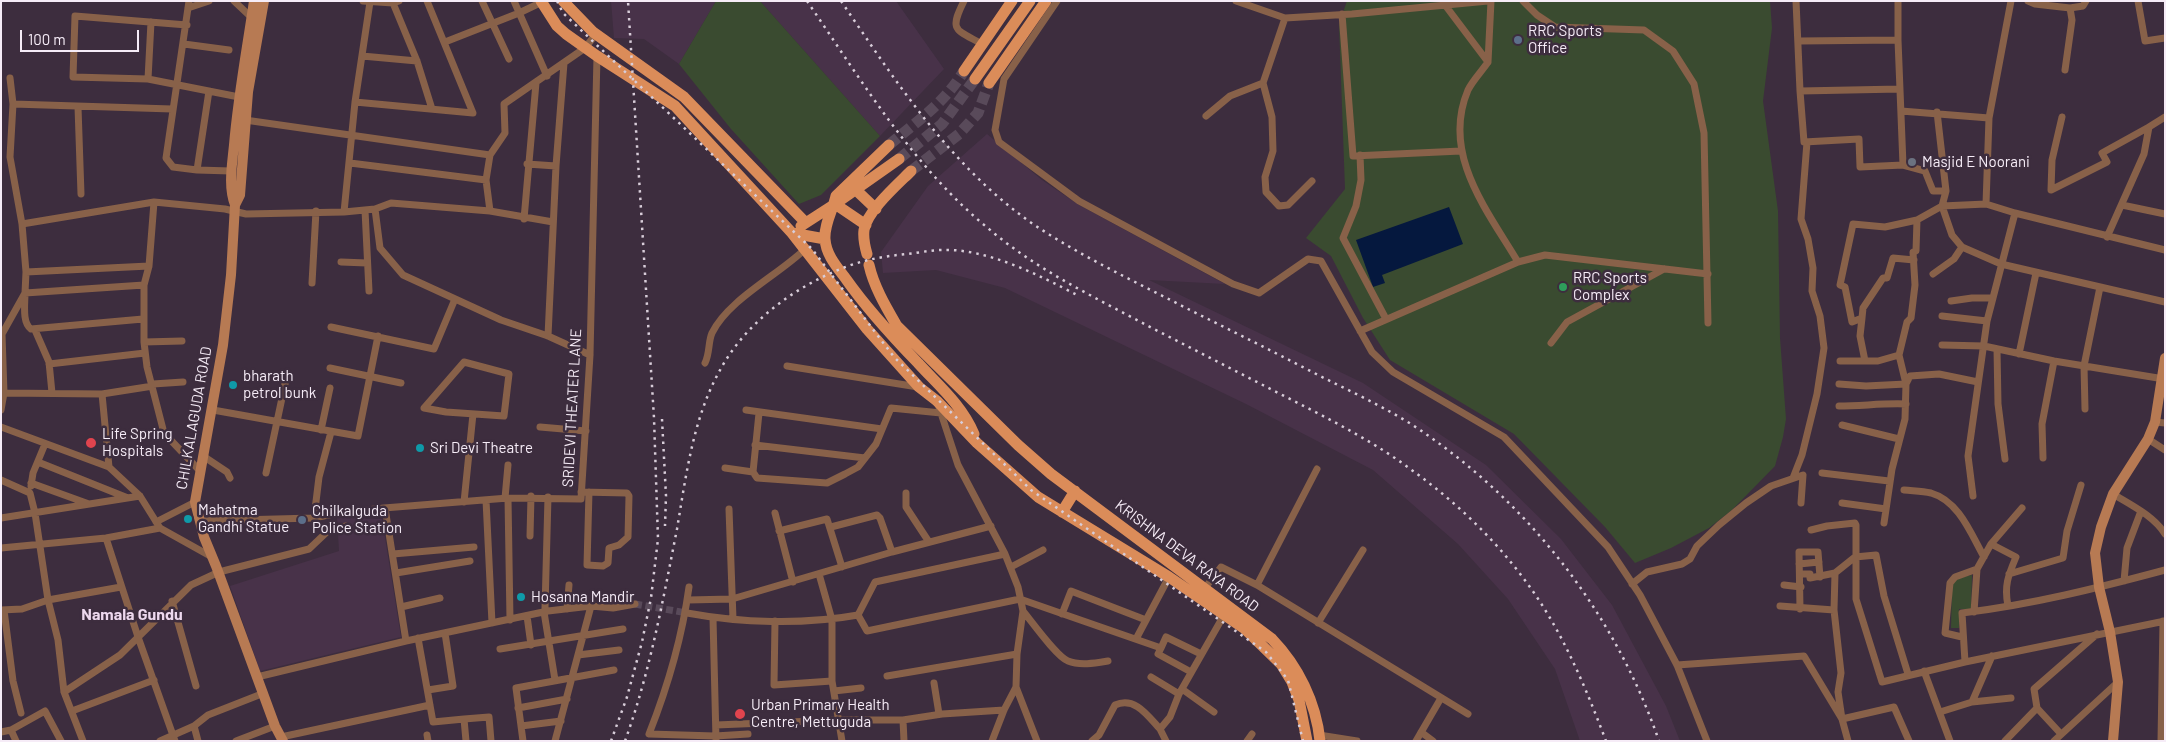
<!DOCTYPE html>
<html>
<head>
<meta charset="utf-8">
<style>
	body { margin:0 }
	#map { position:relative; width:2166px; height:742px; overflow:hidden; background:#3d2d3e; font-family:Barlow,sans-serif }
	canvas { display:block }
	.frame { position:absolute; inset:0; border:2px solid #f6ecf7; pointer-events:none }
	.scale { position:absolute; left:20px; top:30px; width:119px; height:22px; box-sizing:border-box; border:2px solid #f6ecf7; border-top:0; padding-left:6px; font-size:15px; line-height:18px; white-space:nowrap; color:#f6ecf7; -webkit-text-stroke:4px #3d2d3e; paint-order:stroke }
</style>
</head>
<body>
<div id="map">
<canvas width="2166" height="742"></canvas>
<div class="frame"></div>
<div class="scale">100 m</div>
</div>
<script>
const ctx = document.querySelector('canvas').getContext('2d');
ctx.lineJoin = 'round';
function fillPath(path, color) { ctx.fillStyle = color; ctx.fill(path, 'evenodd'); }
function strokePath(path, color, width, dash) { ctx.strokeStyle = color; ctx.lineWidth = width; ctx.lineCap = dash ? 'butt' : 'round'; ctx.setLineDash(dash || []); ctx.stroke(path); }
function drawText(font, color, halo, rows, align = 'center') {
  ctx.font = font + ' Barlow,sans-serif'; ctx.lineWidth = 5; ctx.setLineDash([]); ctx.textBaseline = 'middle'; ctx.strokeStyle = halo; ctx.fillStyle = color; for (const [text, x, y, turn = 0] of rows) {
    ctx.save(); ctx.translate(x, y); ctx.rotate((+turn || 0) * Math.PI / 180); ctx.textAlign = isNaN(turn) ? turn : align; if (halo) ctx.strokeText(text, 0, 0); ctx.fillText(text, 0, 0); ctx.restore();
  }
}
fillPath(new Path2D(`
	M611,1H716L679,64L644,39L614,38Z
	M760,1H896L944,69L880,136Z
	M987,134L1042,180L1079,205L1225,284L1149,280L1363,383L1486,465L1561,539L1612,605L1666,706L1680,741H1580L1555,669L1508,599L1458,544L1373,470L1246,404L1005,288L936,270L883,273L881,252L928,186Z
	M337,517L382,519L401,637L260,671L230,586L339,551Z`), '#483249');
fillPath(new Path2D(`
	M716,1H760L880,136L821,195L799,204L731,129L679,64Z
	M1347,1H1770L1772,28L1763,101L1778,211L1780,338L1786,419L1783,437L1775,466L1732,510L1709,528L1671,548L1635,563L1605,527L1514,434L1390,360L1363,318L1331,256L1306,238L1345,189L1339,24Z
	M1972,575L1971,609H1959V628H1951L1952,585L1957,578Z`), '#3a4b30');
fillPath(new Path2D(`
	M1449,207L1463,244L1382,275L1385,283L1373,287L1356,240Z`), '#05183e');
strokePath(new Path2D(`
	M635,604L687,613`), '#594a5a', 7, [7, 3.5]);
strokePath(new Path2D(`
	M889,145C918,120 943,105 964,71
	M899,159L942,124L975,79
	M911,171L959,134L978,113L989,83`), '#594a5a', 11, [11, 5.5]);
strokePath(new Path2D(`
	M189,1L166,158L173,167L197,170L231,171
	M234,1L252,18
	M363,1L393,3L399,1
	M482,1L509,59
	M514,1L547,76
	M964,1C949,31 955,29 982,44
	M1057,1L1004,79L995,130L999,142L1079,201L1233,284L1259,293L1308,259L1321,261L1372,352L1393,372L1504,437L1608,547L1640,595L1677,665L1707,741
	M1236,1L1285,18L1352,14L1488,1
	M1523,1L1537,15L1555,27L1644,30L1673,51L1694,84L1704,133L1708,323
	M1796,1L1800,91L1804,142L1859,139L1860,167L1903,165L1925,171L1933,191H1946
	M1898,1V40L1903,165
	M2028,1L2035,4L2070,8L2072,20L2065,70
	M2138,1L2145,41L2165,38
	M393,3L417,61L432,109
	M1445,5L1488,62C1482,71 1473,80 1468,90C1441,154 1487,210 1518,262
	M188,8L209,1
	M2070,8L2083,6L2086,1
	M1342,14L1353,156L1461,151
	M187,25L75,16L73,77L148,79L239,97
	M1799,41L1898,40
	M445,42L519,13L542,2
	M184,44L229,50
	M362,56L417,61
	M1488,62L1491,1
	M148,79L151,22
	M1263,83L1272,117L1273,151L1265,177L1266,192L1279,206L1288,205L1312,181
	M1800,91L1900,89
	M355,102L473,113L427,1
	M13,104L172,109
	M78,107L81,194
	M1901,111L1989,118
	M1937,112L1946,191L1942,206L1986,204
	M1206,116L1230,96L1263,83L1285,18
	M2062,117L2052,160L2051,190L2107,162L2102,153L2149,127
	M245,120L490,155
	M1360,155L1361,180L1356,206L1343,238L1386,319
	M350,163L486,180
	M527,164L556,166
	M197,170L209,91
	M154,202L149,266L144,285V342L147,367L164,433L200,471
	M2122,205L2165,214
	M375,209L380,248L403,275L501,320L548,336L590,355
	M365,210L369,291
	M490,211L486,180L490,155L505,133L504,104L585,48L596,34
	M344,212L355,102L370,2
	M2015,213L2165,250
	M524,219L536,83
	M22,224L154,202L225,209L246,214L344,212L375,209L391,203L490,211L553,222
	M2107,237L2144,154L2149,127L2165,117
	M341,262L367,263
	M26,272L149,266
	M1933,274L1954,259L1962,247
	M312,283L316,211
	M1951,301L1972,298H1993
	M1942,316L1987,321
	M1862,318L1863,308L1883,278H1887L1893,258L1914,260
	M143,319L31,329C22,323 25,304 25,293L144,285
	M331,327L434,349L455,299
	M35,330L49,362L52,393
	M1360,331L1518,262L1545,255L1708,274
	M548,336L556,166L564,63
	M144,342L182,341
	M1551,343L1567,322L1664,269
	M1942,345L1984,346L2054,361L2164,379
	M1997,349L1998,404L2005,459
	M2019,354L2036,273
	M1899,355L1907,322L1911,318L1915,285L1913,252L1916,251L1917,220
	M1840,361H1878L1899,355L1906,384L1905,419L1892,469L1884,523
	M1865,361L1860,336L1862,318L1852,322L1845,287L1840,285L1853,224L1885,227L1917,220L1942,206L1952,235L1962,247L2001,264L2165,302
	M464,362L509,374L504,416L446,412L424,408Z
	M705,363C710,353 708,342 712,333C728,300 778,275 804,250
	M49,364L145,353
	M787,366L918,387
	M330,368L401,383
	M153,384L183,382
	M1839,384L1866,386L1906,384L1910,376L1939,374L1978,382
	M4,393L102,394L153,386
	M102,394L109,467
	M938,404L958,465L1005,554L1018,587L1023,611L1017,654L1016,687L1004,710L992,741
	M1839,406C1862,406 1883,403 1906,404
	M2085,409L2084,366L2100,287
	M1,410L4,393L2,334L25,293L26,272L22,224L10,157L13,104L10,78
	M213,410L358,436L378,336
	M746,410L882,429
	M2155,422L2165,423
	M1842,425L1899,439
	M1,427L109,467L140,496L160,528L212,557
	M540,427L586,431
	M321,430L330,388
	M2148,439L2165,450
	M755,445L865,458
	M203,456L227,472L230,478
	M2043,458L2042,424L2054,361
	M38,462L128,498
	M725,468L753,472L757,478L827,483L845,474L858,467L876,444L891,408L941,413
	M753,472L759,413
	M266,473L285,384
	M1822,473L1889,481
	M1793,478L1802,455L1817,394L1824,348L1820,316L1812,291L1813,268L1808,239L1801,219L1807,142
	M1,480L30,493L35,513L48,600L58,640L64,692L83,741
	M31,483L89,504
	M31,486L33,473L45,444
	M1904,490C1913,491 1922,491 1931,493C1959,501 1971,534 1984,557
	M581,492L627,493L629,496L628,537L619,545L609,548L608,563L603,566L587,565L589,492
	M906,493V507L929,542
	M2113,494C2131,505 2154,516 2165,534
	M1973,496L1968,456L1987,321L2015,213L1986,204L1989,118L2011,1
	M505,498L508,465
	M508,498L510,620
	M486,500L492,623
	M464,502L473,414
	M1842,503L1886,509
	M385,508L406,641
	M729,509L733,619
	M775,513L793,582
	M1,518L140,496
	M314,518L319,477L331,432
	M199,521L314,518L333,514L384,508L508,498L581,499L590,355L597,56
	M156,522L195,502
	M831,527L877,515L880,518L892,552
	M1811,530L1827,526L1855,523L1856,525V599L1882,682L1965,662L2165,621
	M779,531L827,519L842,567
	M530,536L531,496
	M106,538L138,637L175,741
	M1991,544L2016,557C2008,576 2004,586 2008,606
	M1,548L106,538L160,528
	M393,554L474,547
	M1799,564L1819,562
	M1011,567L1043,550
	M396,573L470,561
	M1835,573L1834,610L1841,673L1838,692L1842,719L1848,741
	M819,574L832,620V681L842,741
	M1800,574H1810V578L1835,573L1855,557L1876,555L1884,596L1908,674
	M2009,574L2063,558L2067,531L2081,485
	M2124,581L2127,548L2141,511
	M1632,584L1647,572L1682,564L1690,559L1697,546L1719,525L1746,503L1771,486L1803,475L1801,503
	M1257,585L1317,469
	M1784,585L1801,587
	M689,587C682,638 668,686 649,734L715,736L748,734
	M1205,588L1221,567L1257,585L1468,714
	M688,600L732,599L892,552L991,526
	M172,601L196,686
	M1780,606L1834,610
	M401,607L440,598
	M545,608L548,497
	M567,609L569,585
	M1800,609L1799,552H1818L1820,577
	M1,610L22,609L48,600L121,587
	M4,610L13,681L21,713
	M1023,611C1032,622 1057,657 1068,661C1080,666 1096,663 1108,661
	M544,612L555,680
	M1974,612L1977,569L1991,544L2022,508
	M687,613C741,623 803,625 858,615L875,582L1005,554
	M1062,614L1071,591L1146,620
	M858,615L867,631L1020,599L1161,648L1158,654L1191,672
	M527,616L531,645
	M713,618L716,740
	M775,621L774,685L832,681
	M1318,623L1363,550
	M1962,637L1945,633L1950,583L1955,577L1977,569
	M418,638L433,722L464,719L466,741
	M1136,639L1169,577
	M1161,648L1166,637L1201,654
	M500,649L623,629
	M578,655L619,650
	M1965,662L1962,613C2030,605 2098,588 2165,570
	M1677,665L1804,656L1842,719L1894,707L1909,741
	M1924,671L1950,741
	M887,676L1017,654
	M257,677L406,641L548,611L591,606L613,608L635,604
	M1151,677L1179,694
	M934,683L939,714
	M1016,687L1037,741
	M1182,689L1214,712
	M428,690L453,686L445,633
	M834,691L861,688
	M64,692L120,655L191,585L219,572L309,549L329,530L346,526
	M1972,702L2011,698
	M518,708L567,699
	M2037,708L2061,734
	M72,711L154,680
	M1940,712L1972,702L1992,656
	M464,719L489,717L491,741
	M903,720L904,741
	M716,725L838,720H903L942,714L1004,710
	M194,726L198,741
	M521,726L561,721
	M11,730L16,741
	M1,732L11,730L45,711L61,741
	M1421,732L1433,741
	M427,735L428,741
	M1319,735L1357,741
	M281,737L430,705
	M160,741L194,726L208,715L264,693
	M236,741L275,726
	M523,741L516,688L614,670
	M555,741L591,606
	M1092,741L1099,735L1115,705C1135,696 1148,716 1160,729
	M1166,741L1160,729L1170,717L1179,694L1224,615
	M1247,741L1252,734
	M1416,741L1441,698
	M2005,741L2037,708L2034,689L2097,634
	M2054,741L2118,682
	M2161,741L2163,621`), '#886149', 7);
strokePath(new Path2D(`
	M264,1L248,92L240,195L235,205L231,275L223,345L195,502L204,537L216,566L275,726L283,741
	M235,205C228,187 232,165 234,145C238,97 247,49 254,1
	M2113,741L2118,682L2110,632L2099,587L2095,553L2101,527L2113,494L2148,439L2155,422L2165,358`), '#b77a53', 10);
strokePath(new Path2D(`
	M541,1L557,26L566,34L597,56L675,106L792,233L867,329L919,387L937,401L977,443L1038,497L1169,577L1245,629L1281,664L1292,682L1299,700L1307,741
	M563,1L593,32L684,97L805,222
	M964,71L1012,1
	M975,79L1030,1
	M989,83L1046,1
	M889,145L836,196C833,210 824,224 825,239C826,255 837,267 846,279C867,309 892,336 918,363C938,385 962,405 974,434
	M856,190L876,209
	M835,204L866,225
	M801,226L835,204L899,159
	M792,233L825,239
	M867,254C865,247 863,238 864,230C867,211 897,185 911,171
	M869,265C874,287 886,307 897,326L1018,445L1051,474L1272,639C1298,666 1316,702 1320,741
	M1062,512L1075,491`), '#db8c59', 11);
strokePath(new Path2D(`
	M557,1L563,13L812,249L894,357L1031,490L1266,652L1288,680L1303,741
	M807,1C862,81 913,167 989,229C1037,270 1096,298 1152,328C1199,352 1245,376 1292,400C1333,421 1376,443 1413,471C1467,510 1516,560 1550,618C1573,657 1590,699 1606,741
	M841,1C897,83 950,166 1033,224C1082,257 1136,282 1188,309C1232,331 1276,353 1320,376C1350,391 1382,406 1411,424C1526,499 1614,611 1659,741
	M662,419L666,496L665,526
	M611,741L627,697L642,642L651,598L658,539L654,418L628,1
	M625,741C650,672 663,600 677,529C686,476 693,419 719,372C745,322 797,285 848,266C868,259 886,256 907,254C918,253 930,250 942,250C986,248 1039,275 1077,295`), '#d8cdd9', 2.5, [2.5, 5]);
for (const [x, y, r, color] of [
	[1518,40,5,"#5c6f8a"],
	[1912,162,5,"#6b7280"],
	[1563,287,5,"#2e9e5b"],
	[233,385,5,"#0f9aa8"],
	[91,443,6,"#e0444e"],
	[420,448,5,"#0f9aa8"],
	[188,519,5,"#0f9aa8"],
	[302,520,5,"#5c6f8a"],
	[521,597,5,"#0f9aa8"],
	[740,714,6,"#e0444e"]
]) { const dot = new Path2D(); dot.arc(x, y, r, 0, 2 * Math.PI); ctx.fillStyle = color; ctx.fill(dot); strokePath(dot, '#3d2d3e', 2); }
drawText('15px', '#f6ecf7', '#3d2d3e', [
	["RRC Sports",1528,31],
	["Office",1528,48],
	["Masjid E Noorani",1922,162],
	["RRC Sports",1573,278],
	["Complex",1573,295],
	["bharath",243,376],
	["petrol bunk",243,393],
	["Life Spring",102,434],
	["Hospitals",102,451],
	["Sri Devi Theatre",430,448],
	["Mahatma",198,510],
	["Gandhi Statue",198,527],
	["Chilkalguda",312,511],
	["Police Station",312,528],
	["Hosanna Mandir",531,597],
	["Urban Primary Health",751,705],
	["Centre, Mettuguda",751,722]
], 'left');
drawText('15px', '#f6ecf7', '#3d2d3e', [
	["SRIDEVI THEATER LANE",572,408,-87],
	["CHILKALAGUDA ROAD",194,418,-80],
	["KRISHNA DEVA RAYA ROAD",1187,556,37]
]);
drawText('bold 16px', '#edd8ee', '#3d2d3e', [
	["Namala Gundu",132,615]
]);
</script>
</body>
</html>
